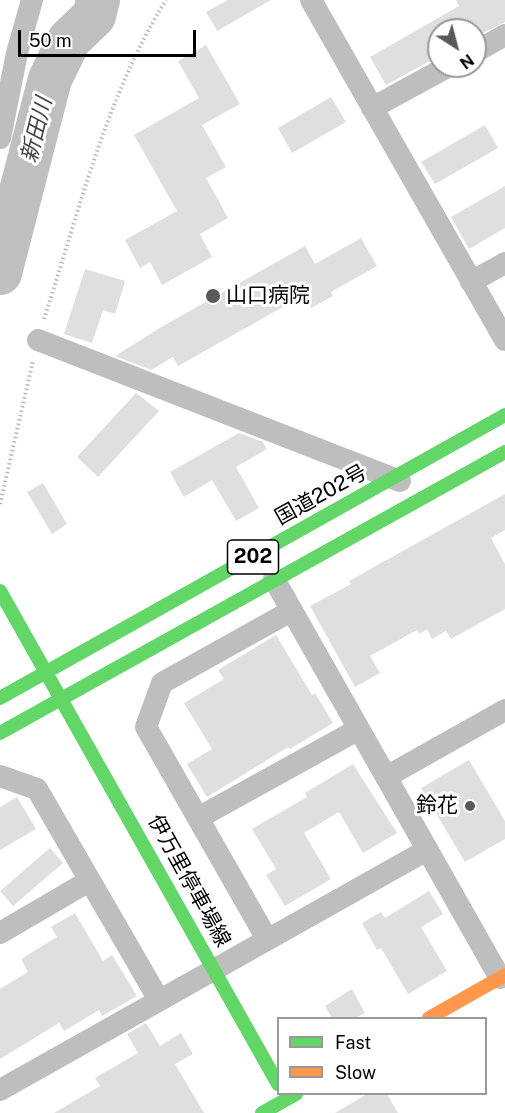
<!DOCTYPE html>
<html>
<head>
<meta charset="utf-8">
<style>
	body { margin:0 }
	#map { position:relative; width:505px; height:1113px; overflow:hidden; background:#fff; font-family:"Public Sans",sans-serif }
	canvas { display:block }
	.legend { position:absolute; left:277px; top:1017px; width:210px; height:78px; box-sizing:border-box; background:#fff; border:2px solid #999; margin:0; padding:8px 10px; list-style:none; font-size:18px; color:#000 }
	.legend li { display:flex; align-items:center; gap:12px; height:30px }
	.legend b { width:30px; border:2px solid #999 }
	.north { position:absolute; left:427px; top:18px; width:60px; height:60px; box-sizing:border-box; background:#fff; border:2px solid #999; border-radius:50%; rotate:144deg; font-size:16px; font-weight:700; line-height:24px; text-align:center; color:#000 }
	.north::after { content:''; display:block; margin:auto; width:21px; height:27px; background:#595959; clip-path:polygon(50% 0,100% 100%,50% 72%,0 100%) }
	.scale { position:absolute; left:18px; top:30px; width:178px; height:27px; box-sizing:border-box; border:3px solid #000; border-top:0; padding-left:8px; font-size:18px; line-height:21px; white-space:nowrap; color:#000; -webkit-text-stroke:4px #fff; paint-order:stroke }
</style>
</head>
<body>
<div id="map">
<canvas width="505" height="1113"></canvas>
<ul class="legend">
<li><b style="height:8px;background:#63d668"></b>Fast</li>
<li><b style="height:8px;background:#ff974d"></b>Slow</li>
</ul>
<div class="north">N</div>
<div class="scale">50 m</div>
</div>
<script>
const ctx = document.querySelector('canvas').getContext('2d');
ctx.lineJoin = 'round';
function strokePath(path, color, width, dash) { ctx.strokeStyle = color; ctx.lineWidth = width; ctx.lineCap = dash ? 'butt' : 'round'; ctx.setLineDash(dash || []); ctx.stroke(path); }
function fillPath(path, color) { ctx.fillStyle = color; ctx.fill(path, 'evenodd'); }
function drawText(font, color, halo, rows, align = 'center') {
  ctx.font = font + ' "Public Sans","Noto Sans JP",sans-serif'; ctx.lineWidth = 6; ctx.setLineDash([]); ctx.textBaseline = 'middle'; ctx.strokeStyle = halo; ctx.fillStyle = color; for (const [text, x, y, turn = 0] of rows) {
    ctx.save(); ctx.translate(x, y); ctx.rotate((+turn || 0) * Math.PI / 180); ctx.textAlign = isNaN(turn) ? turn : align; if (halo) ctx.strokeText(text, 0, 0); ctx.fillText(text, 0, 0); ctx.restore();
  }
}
strokePath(new Path2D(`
	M0,273L50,79L69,40L94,16L98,0`), '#bfbfbf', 44);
fillPath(new Path2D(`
	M228,0H271L217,31L206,12Z
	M456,0H505V22L477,36L475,30H439V56L386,85L370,57L459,6Z
	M206,45L240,104L202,125L226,167L206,178L228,218L200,234L212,257L162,285L150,262L140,268L125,240L177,211L134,135L199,98L178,61Z
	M331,97L346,122L292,153L278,128Z
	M485,125L498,148L435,184L421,162Z
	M505,186V228L469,249L451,217Z
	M361,238L377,266L331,292L333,296L311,308L304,295L178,366L173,357L151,370L115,356L163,326L305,246L315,264Z
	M85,269L125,281L115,314L103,310L92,343L64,334Z
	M136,393L159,411L98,477L77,457Z
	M239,433L263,442L267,449L236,467L259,508L236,521L212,480L184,497L170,472Z
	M43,483L67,524L52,534L27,492Z
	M505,494V530L491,538L505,564V609L451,639L446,631L432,639L427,629L419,634L417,630L370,656L380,673L355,687L310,606L351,584L349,581Z
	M276,635L312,695L315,693L333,723L290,749L288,747L207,797L187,764L212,749L184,703L224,679L218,670Z
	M469,760L505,821V839L465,862L421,788Z
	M353,764L397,833L363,853L339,812L304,833L331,879L285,906L266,875L276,869L252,829L307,797L305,793Z
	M17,797L36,829L0,850V807Z
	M50,848L63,863L13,906L0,891Z
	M429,891L443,914L421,927L447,971L408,994L381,948L377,950L362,923L381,912L385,918Z
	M75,913L103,961L112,955L137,996L102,1016L99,1010L64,1031L59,1023L0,1059V989L28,972L21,959L57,937L51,927Z
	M352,989L365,1013L355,1018H332L325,1006Z
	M146,1023L160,1046L181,1033L193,1054L175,1064L204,1113H54L100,1086L95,1078L138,1053L127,1034Z
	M367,1094H387L398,1113H335Z`), '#dfdfdf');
strokePath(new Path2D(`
	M44,319C79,212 106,96 166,0
	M0,504L33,361`), '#b9b9b9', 4, [1.5, 3]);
strokePath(new Path2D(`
	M311,0L505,340
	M475,52L505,35
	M372,108L449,66
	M0,138L17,53L32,0
	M471,282L505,263
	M38,340L400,481
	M274,579L500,978
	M0,776L37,789L159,1000
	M386,777L505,710
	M198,818L359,729
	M0,933L89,881
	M267,939L146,727L162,683L291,611
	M0,1090L427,850`), '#bebebe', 22);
strokePath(new Path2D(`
	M0,591L278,1084
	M0,698L505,415
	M0,733L505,452
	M262,1113L296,1094`), '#63d668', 14);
strokePath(new Path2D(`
	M429,1018L505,975`), '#ff974d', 14);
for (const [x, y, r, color] of [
	[213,296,8,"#595959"],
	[470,806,6,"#595959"]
]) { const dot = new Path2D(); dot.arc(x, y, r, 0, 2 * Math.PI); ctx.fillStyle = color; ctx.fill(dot); strokePath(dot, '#fff', 2); }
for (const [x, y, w] of [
	[253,557,51]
]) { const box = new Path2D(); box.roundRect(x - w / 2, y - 17, w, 34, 4.5); ctx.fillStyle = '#fff'; ctx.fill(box); strokePath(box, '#000', 1.5); }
drawText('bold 20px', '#000', null, [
	["202",253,557]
]);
drawText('21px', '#000', '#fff', [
	["山口病院",226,296],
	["鈴花",458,806,"right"]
], 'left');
drawText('21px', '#000', '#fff', [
	["国道202号",321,495,-29],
	["伊万里停車場線",189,881,61]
]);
drawText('italic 22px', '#444', '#fff', [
	["新田川",37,130,-76]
]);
</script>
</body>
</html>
